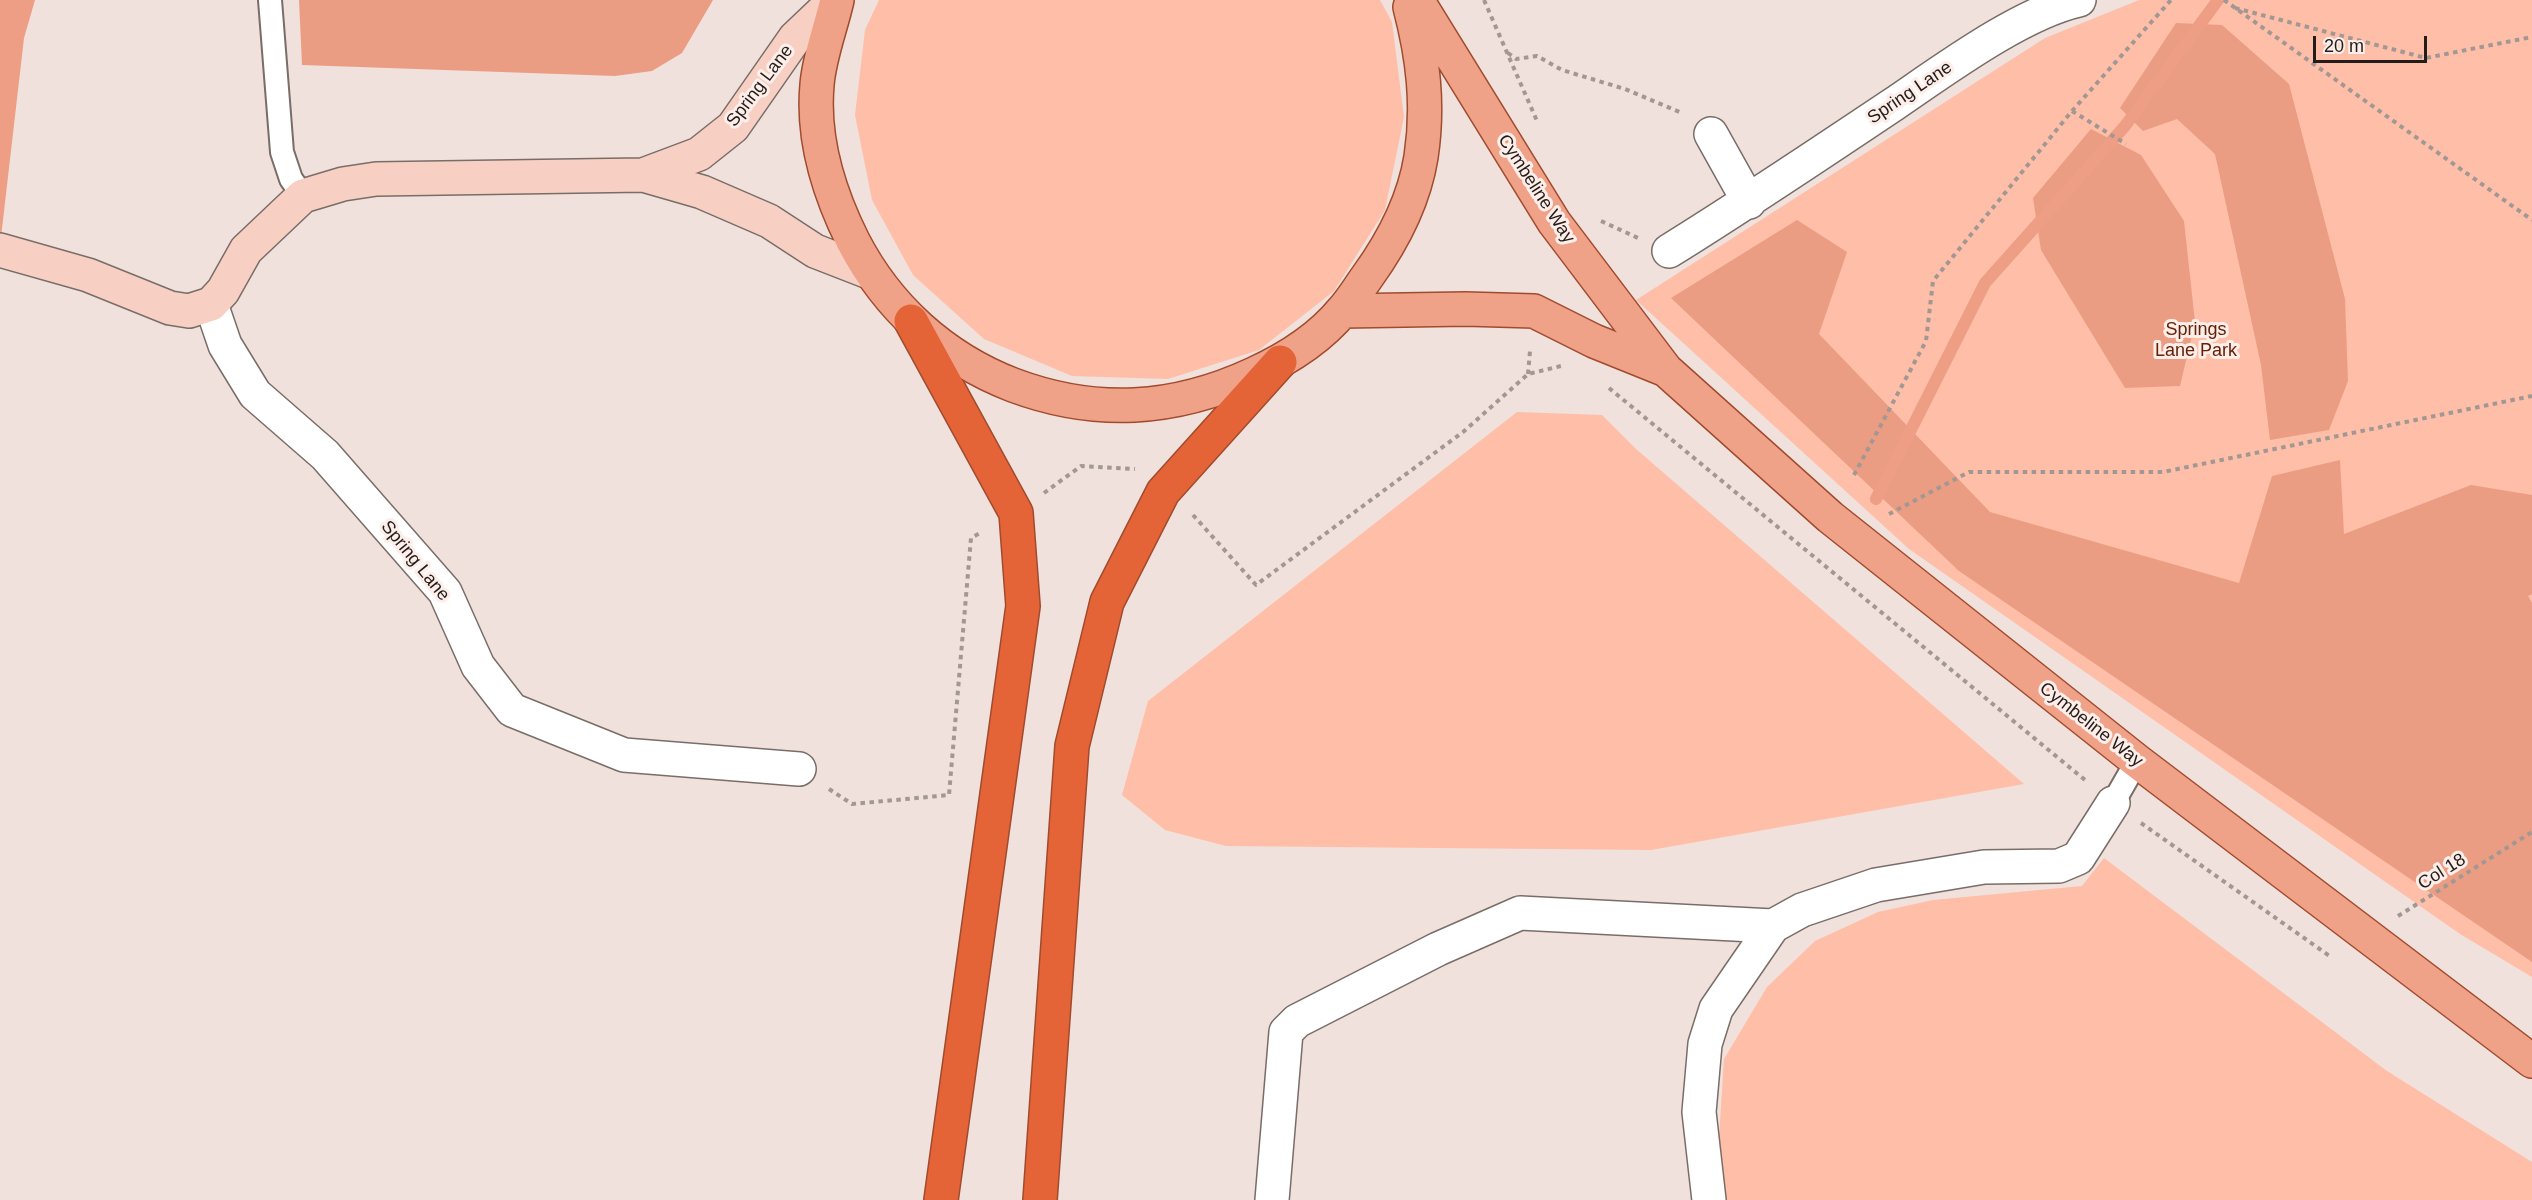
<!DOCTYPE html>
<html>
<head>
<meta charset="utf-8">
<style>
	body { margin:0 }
	#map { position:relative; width:2532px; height:1200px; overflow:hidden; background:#f0e1dc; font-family:Helvetica,sans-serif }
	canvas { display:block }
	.scale { position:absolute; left:2313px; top:36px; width:114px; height:27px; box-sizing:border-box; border:3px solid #221d1b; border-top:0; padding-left:8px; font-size:18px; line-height:21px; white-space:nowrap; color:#221d1b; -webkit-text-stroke:4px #fdeee9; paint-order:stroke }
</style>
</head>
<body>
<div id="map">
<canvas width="2532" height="1200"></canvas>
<div class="scale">20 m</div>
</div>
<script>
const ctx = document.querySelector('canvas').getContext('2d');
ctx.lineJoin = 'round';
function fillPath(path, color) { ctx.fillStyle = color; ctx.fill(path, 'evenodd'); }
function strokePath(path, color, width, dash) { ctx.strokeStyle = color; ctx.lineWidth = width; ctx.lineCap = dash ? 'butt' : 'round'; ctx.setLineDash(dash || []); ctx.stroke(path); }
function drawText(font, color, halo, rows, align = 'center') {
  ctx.font = font + ' Helvetica,sans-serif'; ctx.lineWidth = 6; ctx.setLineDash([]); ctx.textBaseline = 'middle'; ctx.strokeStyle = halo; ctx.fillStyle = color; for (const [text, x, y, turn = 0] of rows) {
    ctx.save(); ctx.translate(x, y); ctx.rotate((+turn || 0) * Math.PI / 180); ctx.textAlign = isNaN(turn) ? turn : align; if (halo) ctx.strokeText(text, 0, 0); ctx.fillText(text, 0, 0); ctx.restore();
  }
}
fillPath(new Path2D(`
	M879,0H1380L1392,22L1404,117L1385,210L1334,291L1259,350L1168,379L1072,376L984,339L913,275L872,200L855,115L865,30Z
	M2139,0H2532V977L2460,934L1909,549L1636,300L2045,38Z
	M1517,412L1602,415L1636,449L2024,784L1651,850L1226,846L1165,830L1122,795L1148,701Z
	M2104,858L2387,1071L2532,1162V1200H1726L1719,1137L1724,1059L1767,987L1815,941L1878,912L1933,900L2082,886Z`), '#ffbea8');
fillPath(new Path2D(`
	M299,0H713L682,53L652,71L615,76L302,65Z
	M2176,23L2222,25L2289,84L2345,299L2348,381L2329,430L2270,440L2261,365L2215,154L2177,119L2143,131L2120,108Z
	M2091,129L2141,155L2184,221L2195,322L2180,386L2125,388L2041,250L2033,198Z
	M1797,220L1847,252L1819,334L1990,512L2239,583L2272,476L2340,460L2344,534L2471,485L2532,495V594L2528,596L2532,603V962L1959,571L1671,298Z`), '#eb9d83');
fillPath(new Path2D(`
	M0,0H35L24,38L0,246Z`), '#ed9e84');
strokePath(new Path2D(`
	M1876,499L1985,283L2125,126L2218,0`), '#ed9e84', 12);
const lane = new Path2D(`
	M270,0L282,152L291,179L303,196
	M2113,803L2137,761`);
const street = new Path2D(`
	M1711,134L1749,202
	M1669,251C1745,204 1819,154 1894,104C1944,70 2021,13 2079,0
	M211,304L225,345L255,394L325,455L445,592L478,666L512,710L624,755L799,769
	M1272,1200L1286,1032L1297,1021L1438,949L1520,913L1773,926
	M1709,1200L1699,1112L1705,1044L1716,1009L1773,926L1802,910L1876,885L1984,867L2059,866L2078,858L2113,803`);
const secondary = new Path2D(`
	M643,175L699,154L733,127L795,38L835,0
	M0,250L88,275L170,308L189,311L211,304L223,291L246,250L303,196L343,184L376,179L643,175L702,192L769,221L815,251L869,272`);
const primary = new Path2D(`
	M837,0C831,27 819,57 817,85C812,139 829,193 853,241C887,307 943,358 1013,385C1096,416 1174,411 1254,374C1287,359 1320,338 1343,310C1352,300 1359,288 1367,277C1393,241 1414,201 1421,157C1429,105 1423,57 1410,7
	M1417,0L1554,222L1666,370L1830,517L2137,761L2532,1061
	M1343,311L1466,309L1534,311L1594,341L1666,370`);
const highway = new Path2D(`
	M911,321L1016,513L1023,606L941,1200
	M1040,1200L1072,746L1107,602L1163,492L1280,362`);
strokePath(lane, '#796d68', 26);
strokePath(street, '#796d68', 36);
strokePath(secondary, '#796d68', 36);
strokePath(primary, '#a04b2e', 36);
strokePath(highway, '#a04b2e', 36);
strokePath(new Path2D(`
	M1484,0L1537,121
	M2224,0L2532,220
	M2235,8L2426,58L2532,37
	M1508,53L1516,59L1537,56L1562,70L1625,89L1682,113
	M2072,111L2126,144
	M1601,221L1638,238
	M1528,374L1530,351
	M1609,388L2085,780
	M1854,475L1926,341L1933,281L2072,111L2171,0
	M1044,493L1081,466L1135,469
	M1889,514L1969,472H2163L2532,396
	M1193,515L1256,585L1463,432L1528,374L1561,366
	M829,789L852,804L949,795L971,538L982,532
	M2141,823L2331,957
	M2398,916L2532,832`), '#a29793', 4, [4.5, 4.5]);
strokePath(lane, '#fff', 22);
strokePath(street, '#fff', 33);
strokePath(secondary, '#f7d0c3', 33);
strokePath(primary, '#efa288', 33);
strokePath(highway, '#e46438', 33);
drawText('18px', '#221d1b', '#fdeee9', [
	["Spring Lane",760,86,-53],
	["Spring Lane",1910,93,-34],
	["Cymbeline Way",1536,189,57],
	["Spring Lane",415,561,51],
	["Cymbeline Way",2091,725,38],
	["Col 18",2442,872,-32]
]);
drawText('18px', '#652005', '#fdeee9', [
	["Springs",2196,330],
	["Lane Park",2196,351]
]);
</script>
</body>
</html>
